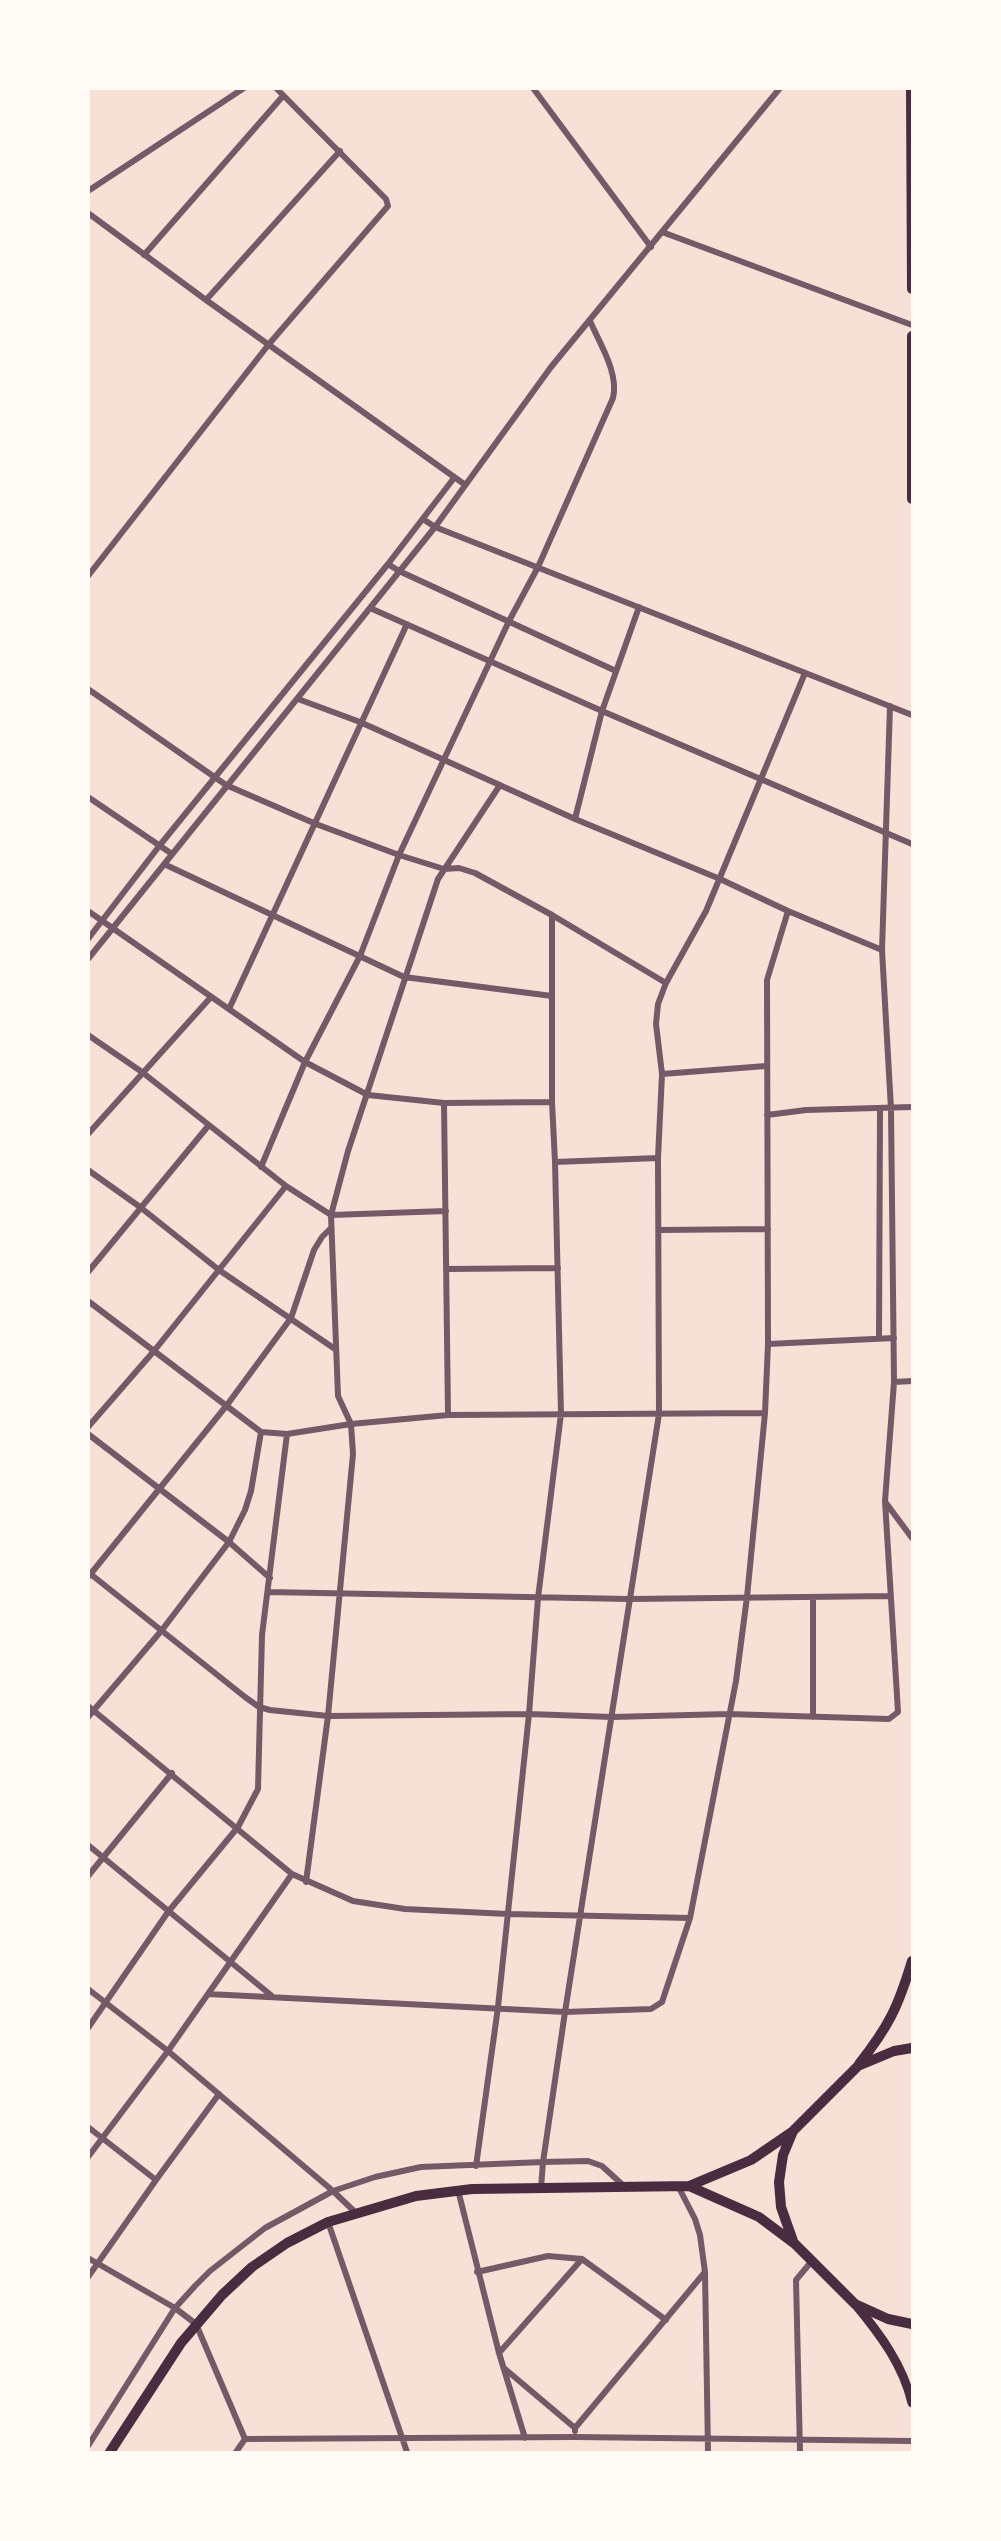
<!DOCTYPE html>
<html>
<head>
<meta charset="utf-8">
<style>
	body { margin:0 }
	#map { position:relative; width:1001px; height:2541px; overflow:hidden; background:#f7e1d7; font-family:"Space Grotesk",sans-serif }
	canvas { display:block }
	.frame { position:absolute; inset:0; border:90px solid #fffaf5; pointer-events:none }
</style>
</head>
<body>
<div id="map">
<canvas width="1001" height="2541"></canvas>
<div class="frame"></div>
</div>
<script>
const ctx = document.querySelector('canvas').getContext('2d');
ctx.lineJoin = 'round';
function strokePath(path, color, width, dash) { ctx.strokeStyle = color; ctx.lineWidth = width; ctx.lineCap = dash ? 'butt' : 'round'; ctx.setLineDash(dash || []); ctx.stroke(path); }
strokePath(new Path2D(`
	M533,88L651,247
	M88,191L244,88
	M88,213L206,300L464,484
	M662,232L912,325
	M144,255L283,96
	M206,300L340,151
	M423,519L435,527L912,715
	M388,564L399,571L616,671
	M88,576L269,344L388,206L386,199L276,88
	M370,608L602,711L912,844
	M88,689L226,785L316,824L399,855L444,869L459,868L475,873L552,915L666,983
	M298,699L360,722L575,819L720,879L788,911L882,950
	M88,797L172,854
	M575,819L602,711L639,607
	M164,864L404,977L552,996
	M88,911L305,1062L368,1095L444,1103L552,1102
	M88,939L160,845L388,564L454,478
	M88,959L435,527L551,367L780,88
	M229,1009L407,624
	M88,1035L142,1072L286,1186L331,1215L446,1211
	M662,1074L766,1066
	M444,1103L448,1415
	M767,1115L806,1110L912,1107
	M88,1134L211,997
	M555,1162L658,1158
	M261,1167L305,1062L360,956L399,855L509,621L538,567L613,398C619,373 600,344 590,321
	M88,1170L140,1207L219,1270L335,1349
	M659,1230L768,1229
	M447,1269L558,1268
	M88,1272L209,1125
	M88,1301L261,1432
	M879,1338L880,1109
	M768,1344L894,1338
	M894,1382L912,1381
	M88,1427L154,1351L286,1186
	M261,1432L287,1434L351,1424L448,1415L765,1413
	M88,1434L229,1542L270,1578
	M886,1503L912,1538
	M88,1572L245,1697L259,1707L270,1710L328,1716L529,1714L612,1717L728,1714L889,1719L898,1712L885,1501L894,1382L891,1109L882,950L890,706
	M89,1576L227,1405L291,1318L314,1250L322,1237L330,1229
	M268,1592L629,1599L891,1596
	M88,1706L292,1874L353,1901L405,1909L508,1914L690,1918
	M88,1717L162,1630L229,1542L245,1510L251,1491L261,1432
	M813,1717V1597
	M88,1845L272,1996
	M88,1876L172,1773
	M306,1882L328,1716L353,1454L351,1424L338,1396L331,1215L348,1151L438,879L500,785
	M88,1989L168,2051L333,2191L356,2213
	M208,1994L565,2012L651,2009L662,2002L690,1918L736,1681L747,1597L765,1413L768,1344L767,980L788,911
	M88,2028L168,1912L238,1827L258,1789L262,1635L287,1434
	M88,2127L156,2180
	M88,2157L168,2051L292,1874
	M476,2166L498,2007L529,1714L538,1598L561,1414L555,1162L552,1102V915
	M678,2186L695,2219L700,2235L705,2272L708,2452
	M541,2188L543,2162L565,2012L659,1414L658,1158L662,1074L656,1024L658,1004L666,983L706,911L805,673
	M458,2190L499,2353L525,2438
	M328,2222L407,2452
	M88,2258L175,2308L196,2324L245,2439
	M477,2272L548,2256L582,2259
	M88,2277L156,2180L219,2094
	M499,2353L582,2259L666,2320
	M505,2369L575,2428V2431
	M575,2428L705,2272
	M245,2439L575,2437L912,2441
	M88,2446L175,2308L195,2286L210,2271L265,2228L333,2191L375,2177L421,2167L543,2162L588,2161L602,2166L625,2187
	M236,2452L245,2439
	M800,2452L796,2280L811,2262`), '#755966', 6);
strokePath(new Path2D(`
	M855,2304C880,2334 903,2365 912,2403`), '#4a2c40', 9);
strokePath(new Path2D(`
	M911,88L912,289
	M912,336V499
	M859,2064C889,2026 898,2007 912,1961
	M689,2186L751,2160L792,2132
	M793,2241L781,2207L779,2182L783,2155L793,2131L858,2066L894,2051L912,2048
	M110,2452L181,2343L222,2295L252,2267L287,2243L328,2222L416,2196L472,2189L689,2186L759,2217L795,2244L855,2304L888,2319L912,2324`), '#4a2c40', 10);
</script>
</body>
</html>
